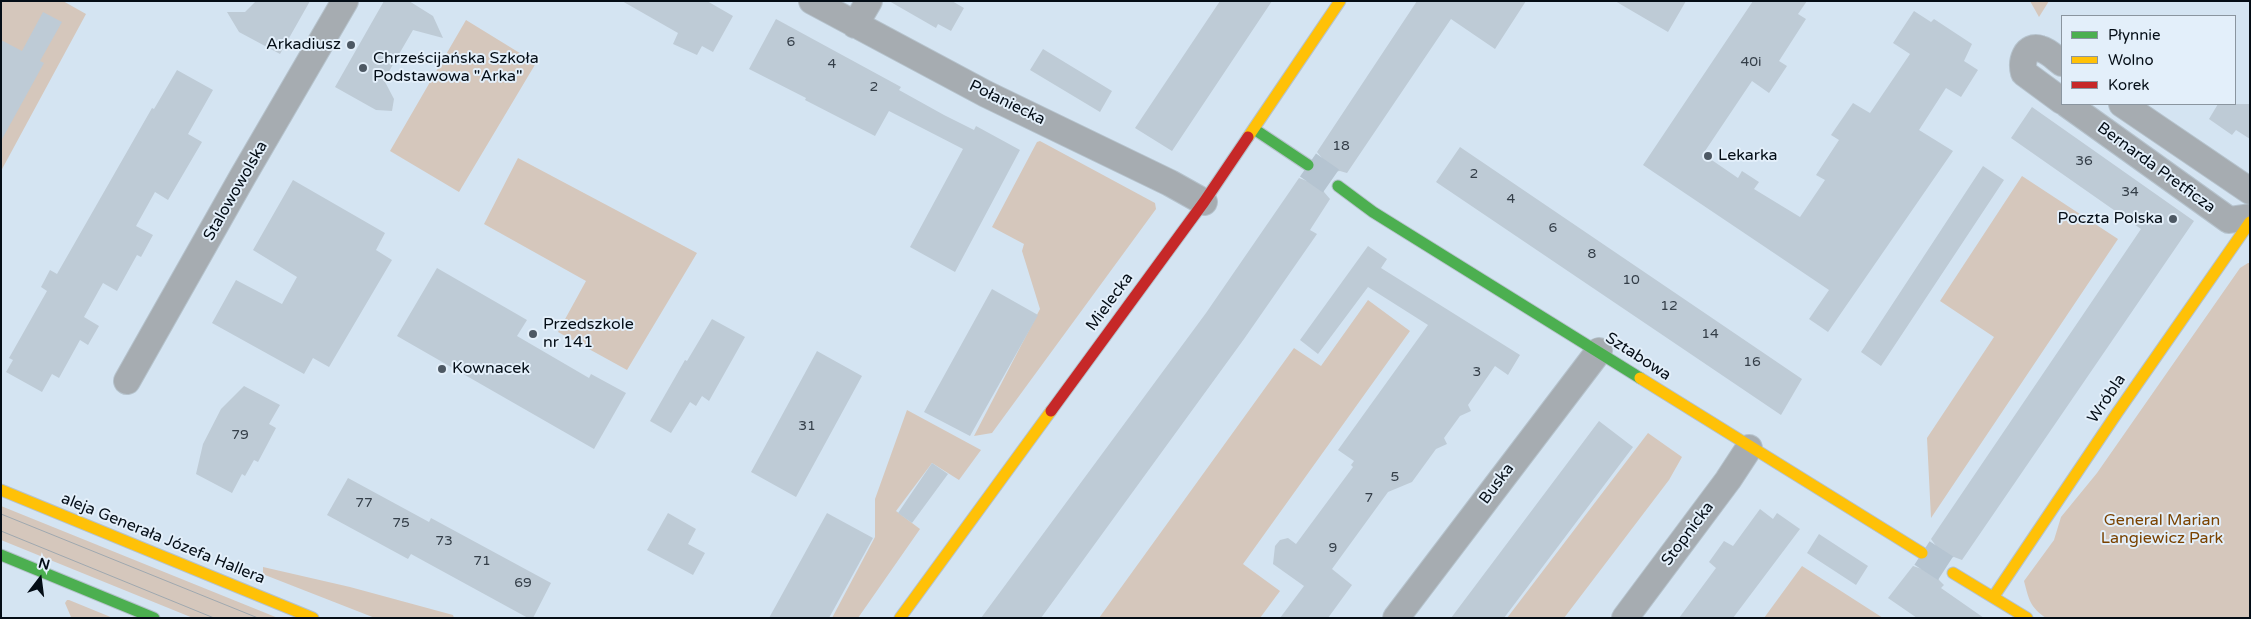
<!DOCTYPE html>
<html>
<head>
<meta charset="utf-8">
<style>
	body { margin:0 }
	#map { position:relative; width:2251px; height:619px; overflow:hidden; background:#d4e4f2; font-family:"Varela Round",sans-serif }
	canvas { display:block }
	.frame { position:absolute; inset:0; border:2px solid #040d16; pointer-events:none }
	.legend { position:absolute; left:2061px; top:15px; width:175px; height:90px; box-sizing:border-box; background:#e3effa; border:1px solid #8a959f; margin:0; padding:6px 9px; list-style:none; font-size:15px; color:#040d16 }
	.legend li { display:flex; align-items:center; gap:10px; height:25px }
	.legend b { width:25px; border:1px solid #8a959f }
	.north { position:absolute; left:15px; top:554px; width:50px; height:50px; -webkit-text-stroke:4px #e3effa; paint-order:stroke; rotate:15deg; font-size:14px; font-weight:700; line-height:20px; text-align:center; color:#040d16 }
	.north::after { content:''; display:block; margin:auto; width:18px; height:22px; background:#040d16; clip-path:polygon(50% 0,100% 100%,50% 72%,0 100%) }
</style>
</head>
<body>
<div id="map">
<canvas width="2251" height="619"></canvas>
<div class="frame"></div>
<ul class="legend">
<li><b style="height:6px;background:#4caf50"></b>Płynnie</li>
<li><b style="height:6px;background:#ffc107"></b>Wolno</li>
<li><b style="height:6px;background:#c62828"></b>Korek</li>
</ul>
<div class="north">N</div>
</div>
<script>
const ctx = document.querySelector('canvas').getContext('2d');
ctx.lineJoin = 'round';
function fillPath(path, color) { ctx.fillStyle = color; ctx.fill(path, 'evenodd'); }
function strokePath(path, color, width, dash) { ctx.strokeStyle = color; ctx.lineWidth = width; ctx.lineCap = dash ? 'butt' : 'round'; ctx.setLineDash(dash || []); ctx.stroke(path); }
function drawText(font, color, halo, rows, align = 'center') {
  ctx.font = font + ' "Varela Round",sans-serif'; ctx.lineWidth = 4; ctx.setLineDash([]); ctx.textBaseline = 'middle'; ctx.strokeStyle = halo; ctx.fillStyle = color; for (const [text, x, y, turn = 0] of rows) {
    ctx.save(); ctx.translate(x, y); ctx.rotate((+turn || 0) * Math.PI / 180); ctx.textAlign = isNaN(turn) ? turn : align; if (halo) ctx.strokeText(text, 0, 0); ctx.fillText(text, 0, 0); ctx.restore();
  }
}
fillPath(new Path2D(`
	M1,1H63L86,14L1,171Z
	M2030,1H2049L2039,17Z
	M466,20L536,63L459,192L390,151Z
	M1040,141L1155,203L1156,209L992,433L974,436L1040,309L1022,251L1024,244L992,227L1037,142Z
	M518,158L697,253L627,370L558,332L586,281L484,224Z
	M2022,176L2118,239L1931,518L1927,438L1994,337L1940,301Z
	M2248,263H2250V618H2046C2030,607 2029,600 2024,581L2054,540L2061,517L2097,473L2240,268Z
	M1368,300L1410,331L1243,564L1280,591L1260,618H1099L1294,348L1321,366Z
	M907,410L981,450L959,480L932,463L896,511L920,529L858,618H832L875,537V499Z
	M1648,433L1682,457L1669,480L1564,618H1507Z
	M1,506L278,618H193L1,540Z
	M1802,566L1883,618H1764Z
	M263,567L350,587L453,615L454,618H375L265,575L263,573Z
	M67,600H69L113,618L71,617L65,603Z`), '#d5c7bc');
fillPath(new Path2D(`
	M256,1H310L280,54L239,32L227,12H245Z
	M384,1H409L433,16L443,38L413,30L384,80L394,99L392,111L376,110L335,87Z
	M622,1H707L733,16L713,52L702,46L697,55L673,44L678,33Z
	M889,1H952L964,8L951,31L938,24L936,28Z
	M1220,1H1272L1172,151L1135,128Z
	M1417,1H1526L1495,49L1451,19L1347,173L1340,171L1332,172L1325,177L1322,185L1324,192L1330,199L1310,230L1317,234L1244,339L1041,618H981L1206,313L1299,178L1307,181L1315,179L1321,174L1324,166L1322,158L1317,152Z
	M1615,1H1686L1668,32Z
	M1753,1H1807L1798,14L1806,19L1779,61L1787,66L1769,93L1752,81L1703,154L1738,178L1742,171L1759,182L1754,189L1800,217L1825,180L1816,175L1839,140L1831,135L1853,103L1870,113L1910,54L1893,43L1914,11L1931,22L1934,19L1972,44L1964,61L1978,70L1961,97L1946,88L1919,130L1953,151L1828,332L1809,319L1829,290L1643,165Z
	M43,12L62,22L40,61L44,63L1,141V40L22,51Z
	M776,19L901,87L899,90L944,115L974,130L976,126L1020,150L955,272L910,247L963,149L889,111L875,136L805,100L806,98L749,69Z
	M1043,49L1112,91L1100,112L1030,70Z
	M177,70L213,90L188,134L202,142L168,200L155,192L136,226L153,235L141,257L137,255L117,291L103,283L84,317L99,326L88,345L80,340L59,378L52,374L42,392L6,372L13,360L9,358L47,291L41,287L50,270L57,274L152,108L154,109Z
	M2218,104H2250V139L2236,130L2232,135L2209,119Z
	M2032,107L2194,221L1962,560L1954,557L1946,559L1939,565L1937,573L1939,580L1944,585L1941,588L1984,618H1917L1888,598L1913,566L1922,569L1929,567L1935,562L1938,553L1936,546L1931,539L2141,229L2011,138Z
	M1460,147L1802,379L1781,415L1436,182Z
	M1983,166L2004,180L1881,366L1861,352Z
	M293,180L385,233L376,250L392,260L329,367L313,358L304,374L212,323L236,280L282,304L297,277L253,250Z
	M1368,246L1387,259L1381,268L1520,355L1508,375L1495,366L1468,405L1471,411L1460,416L1444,438L1447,444L1436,449L1412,482L1388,492L1332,569L1352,585L1328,618H1280L1304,586L1273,564L1275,546L1280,540L1288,538L1296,544L1353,467L1351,465L1354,461L1338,450L1428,325L1368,287L1318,354L1300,340Z
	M437,268L527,320L517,336L589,378L591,374L626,393L594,449L397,336Z
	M992,289L1038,315L970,436L924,412Z
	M712,319L745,337L709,401L702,396L696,406L690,402L671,433L650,421L685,360L687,361Z
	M817,351L862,376L796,497L751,472Z
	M244,386L280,405L269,424L276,428L258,462L254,460L245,476L242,474L232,493L196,474L203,444L221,409Z
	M1599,421L1633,447L1504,618H1451Z
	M932,463L948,474L912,523L898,513Z
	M348,478L429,522L431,518L551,583L533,618H528L411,554L408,559L327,515Z
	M1760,509L1773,519L1777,513L1800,529L1733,618H1679L1716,568L1709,562L1724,541L1733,546Z
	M668,513L696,529L688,544L705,553L693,575L647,550Z
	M827,513L873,538L829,618H769Z
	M1819,534L1868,566L1856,585L1807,553Z`), '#becbd6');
strokePath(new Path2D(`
	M1308,165L1338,186
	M1922,553L1953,573`), '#b5c4d1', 28, [28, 14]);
const street = new Path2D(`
	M812,1L986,94L1170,183L1204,202
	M855,25L869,1
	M2062,63C2056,59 2049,51 2041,49C2025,44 2021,62 2024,73L2062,101
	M2067,104L2229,220L2250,217
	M2122,104L2250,191
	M127,381L243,176L345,1
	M1396,618L1599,351
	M1625,618L1728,480L1749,448`);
const fast = new Path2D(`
	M1254,129L1308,165
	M1338,186L1373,212L1640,378
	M1,555L154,618`);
const slow = new Path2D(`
	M1248,137L1340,1
	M1640,378L1922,553
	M1,490L313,618
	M1953,573L2027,618
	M1994,596L2117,413L2250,222
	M900,618L1051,411`);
const jam = new Path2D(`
	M1051,411L1204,202L1248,137`);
strokePath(street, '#b5c2cc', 28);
strokePath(fast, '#b5c2cc', 13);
strokePath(slow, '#b5c2cc', 13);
strokePath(jam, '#b5c2cc', 13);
strokePath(street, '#a6acb1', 26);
strokePath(fast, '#4caf50', 11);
strokePath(slow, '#ffc107', 11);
strokePath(jam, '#c62828', 11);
strokePath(new Path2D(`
	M1,514L258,618
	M1,531L214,618`), '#9fa8af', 1);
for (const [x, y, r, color] of [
	[351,45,5,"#4d5863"],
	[363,68,5,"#4d5863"],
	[1708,156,5,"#4d5863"],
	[2173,219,5,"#4d5863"],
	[533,334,5,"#4d5863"],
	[442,369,5,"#4d5863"]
]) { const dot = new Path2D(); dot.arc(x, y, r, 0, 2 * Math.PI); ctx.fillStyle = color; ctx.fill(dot); strokePath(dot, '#e3effa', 2); }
drawText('14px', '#343e48', null, [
	["6",791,42],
	["40i",1751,62],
	["4",832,64],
	["2",874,87],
	["18",1341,146],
	["36",2084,161],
	["2",1474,174],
	["34",2130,192],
	["4",1511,199],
	["6",1553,228],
	["8",1592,254],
	["10",1631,280],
	["12",1669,306],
	["14",1710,334],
	["16",1752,362],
	["3",1477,372],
	["31",807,426],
	["79",240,435],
	["5",1395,477],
	["7",1369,498],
	["77",364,503],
	["75",401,523],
	["73",444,541],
	["9",1333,548],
	["71",482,561],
	["69",523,583]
]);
drawText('16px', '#040d16', '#e3effa', [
	["Arkadiusz",341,45,"right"],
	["Chrześcijańska Szkoła",373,59],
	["Podstawowa \"Arka\"",373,77],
	["Lekarka",1718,156],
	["Poczta Polska",2163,219,"right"],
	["Przedszkole",543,325],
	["nr 141",543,343],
	["Kownacek",452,369]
], 'left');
drawText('16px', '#040d16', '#e3effa', [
	["Połaniecka",1007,103,26],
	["Bernarda Pretficza",2156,168,36],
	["Stalowowolska",236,191,-60],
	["Mielecka",1110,302,-54],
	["Sztabowa",1638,357,33],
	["Wróbla",2107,399,-56],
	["Buska",1497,484,-53],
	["Stopnicka",1688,534,-53],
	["aleja Generała Józefa Hallera",163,539,22]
]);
drawText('16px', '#7a4200', '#e3effa', [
	["General Marian",2162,521],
	["Langiewicz Park",2162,539]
]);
</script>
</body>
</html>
